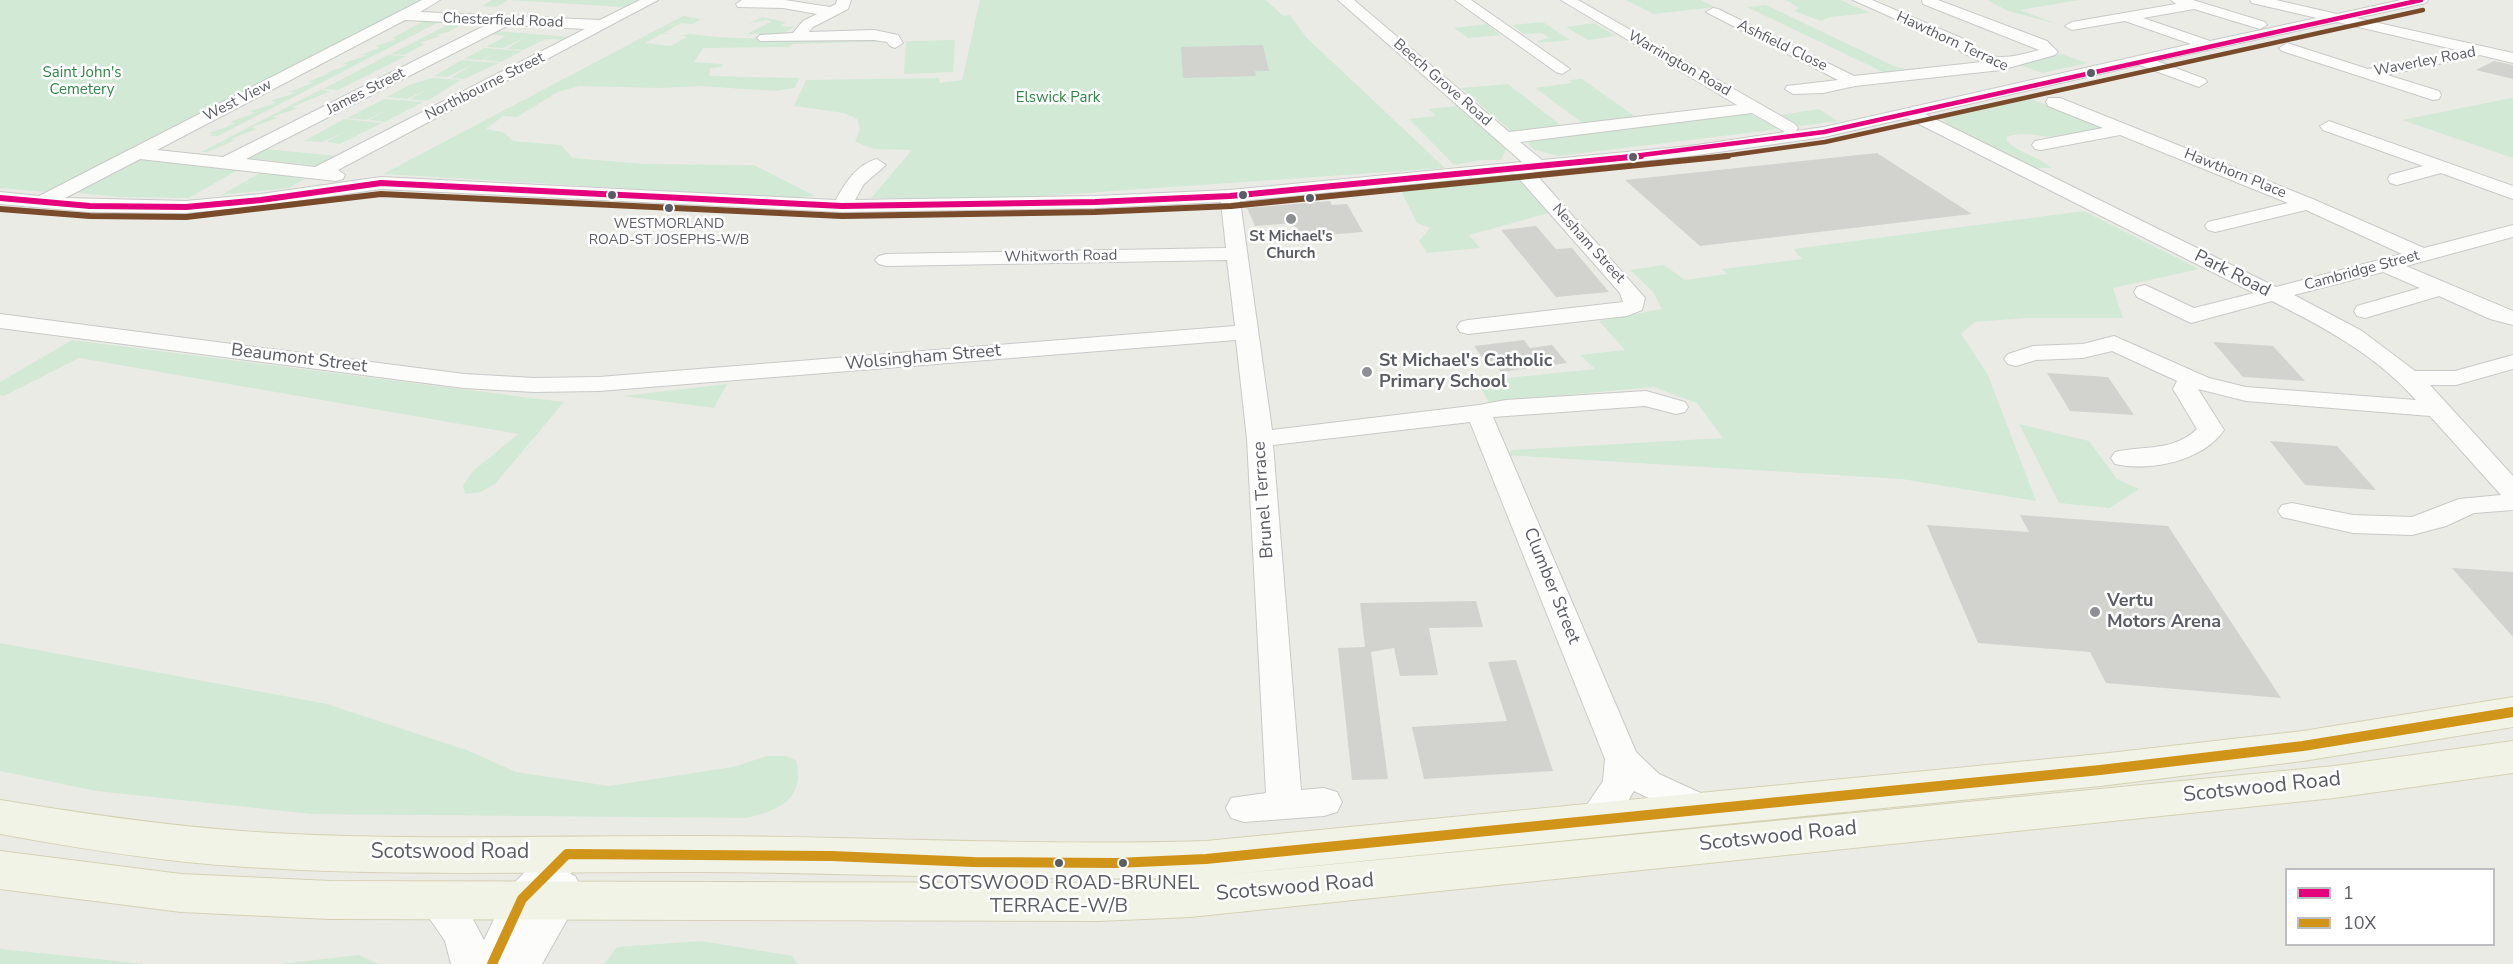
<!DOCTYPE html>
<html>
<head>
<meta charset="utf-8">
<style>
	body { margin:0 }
	#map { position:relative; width:2513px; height:964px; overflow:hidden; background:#ebebe6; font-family:"Nunito Sans",sans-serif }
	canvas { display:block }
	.legend { position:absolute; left:2285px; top:868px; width:210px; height:78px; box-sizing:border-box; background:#fff; border:2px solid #bdbec1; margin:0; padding:8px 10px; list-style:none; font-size:18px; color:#5b5d64 }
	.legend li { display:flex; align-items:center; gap:12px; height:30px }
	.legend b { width:30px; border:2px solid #bdbec1 }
</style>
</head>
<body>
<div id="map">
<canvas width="2513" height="964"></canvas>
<ul class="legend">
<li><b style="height:8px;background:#e5007d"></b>1</li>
<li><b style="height:8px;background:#d09419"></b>10X</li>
</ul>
</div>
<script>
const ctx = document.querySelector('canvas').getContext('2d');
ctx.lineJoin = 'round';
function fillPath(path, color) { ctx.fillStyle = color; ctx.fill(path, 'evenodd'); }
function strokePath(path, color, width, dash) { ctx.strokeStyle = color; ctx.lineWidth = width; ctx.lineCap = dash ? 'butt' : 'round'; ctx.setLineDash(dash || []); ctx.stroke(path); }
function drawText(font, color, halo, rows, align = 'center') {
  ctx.font = font + ' "Nunito Sans",sans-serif'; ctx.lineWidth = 5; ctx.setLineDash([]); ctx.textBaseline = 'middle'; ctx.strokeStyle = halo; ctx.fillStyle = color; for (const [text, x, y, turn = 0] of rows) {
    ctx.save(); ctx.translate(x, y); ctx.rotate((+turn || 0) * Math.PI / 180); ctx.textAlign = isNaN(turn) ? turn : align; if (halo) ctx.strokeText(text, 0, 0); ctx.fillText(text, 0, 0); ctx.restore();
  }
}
fillPath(new Path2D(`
	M0,0H424L47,192L0,188Z
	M492,0H638L623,7L508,0L496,7L482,6Z
	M980,0H1266L1283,16L1290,15L1307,38L1445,168L1013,198H871L912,150L874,149L855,142L860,129L857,119L844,113L794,106L806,80L939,78L940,83L962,80Z
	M1626,0H1701L1715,7L1654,14Z
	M1786,0H1841L1870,13L1830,17L1821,21L1794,11L1799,8Z
	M1987,0H2080L2020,10L2057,24L2008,11Z
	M1766,5L1894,66L1905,69L1885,73L1747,7Z
	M683,16L701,19L693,24L681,23L664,33L671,34H661L645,43L671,46L687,37L680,35H690L686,33C753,45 821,31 888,41L793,44L789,47L703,48L694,62L723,64L722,67L710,68L709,76L800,78L794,88L775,91L699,86L660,88L579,86L558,92L517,117L503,116L486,129L503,132L513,141L561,145L573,158L645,164L754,165L815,196L789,198L383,174Z
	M762,17L786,22L781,26L795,27L781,34H747L772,21L765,20L749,24Z
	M426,20L441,21L218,136H210L213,134L209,133C218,129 226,128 235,123L230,122L252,114L255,112H250C259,107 268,107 276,102L271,101C279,97 287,97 295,92H289L310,84L312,82H307L330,73H326L348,65L343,64C351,59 359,60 366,55H360L379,48L380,47L376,46L394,40L396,38H392Z
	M453,22H467L448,32L436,35L440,36L422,42L420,43L425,44L404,55L391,54Z
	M1543,22L1570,40L1538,43L1537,41L1549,38L1542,33L1524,34L1512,25Z
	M1594,23L1616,36L1588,40L1566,27Z
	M1486,24L1501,35L1468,38L1454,28Z
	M496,31L571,37L565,40L546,39L523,50L506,49L526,37L503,48L486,47L506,36L489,34Z
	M955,40L953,72L904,74L906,41Z
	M484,48L522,51L501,62L484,60L496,53L482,60L464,59Z
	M2062,54L2087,63L2043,73L2019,65Z
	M388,55L406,56L338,90L323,89Z
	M462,60L499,63L464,79L451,78L472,65L447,77L434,76Z
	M432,78L461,80L427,101L410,99L426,90L407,99L387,97L409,85Z
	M1582,79L1636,117L1584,124L1535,88L1571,83L1570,80Z
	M1508,84L1562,126L1512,132L1461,88Z
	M320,90L331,91L292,107L298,108C289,112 281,113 273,117L278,118L254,126L252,128L257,129L231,139L235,140L208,152H201Z
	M2026,97L2104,128C2090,131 2073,136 2058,137C2040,138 2026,130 2007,137V141C2020,154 2038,156 2052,168H2035L1951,126L1938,116Z
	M2511,98L2513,99V158L2402,120Z
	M384,99L423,102L385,122L369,120L387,110L366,120L347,118Z
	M1457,106L1506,149L1501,160H1480L1454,165L1409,119L1436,116L1428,109Z
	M1819,109L1838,121L1800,126L1780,115Z
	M1748,113L1780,129L1558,156L1533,149L1528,143L1535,139Z
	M344,119L382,123L340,144L326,142L345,132L322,142L304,141Z
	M265,149L337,156L319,166L248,158Z
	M138,158L201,163L238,170L189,198L119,197L76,193Z
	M260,173L305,179L289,188L221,195Z
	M1500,177L1519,180L1549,213L1469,235L1480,248L1427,253L1419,241L1430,228L1417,223L1402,193L1407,189Z
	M2084,211L2199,269L2113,288L2123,318H2025L1975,322L1961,334L1988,375L2036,501L1902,479L1505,455L1512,450L1723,438L1697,403L1654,387L1488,402L1478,381L1595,369L1580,355L1625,350L1599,321L1662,309L1653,292L1630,270L1664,265L1685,280L1727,274L1722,269L1802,259L1793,249Z
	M72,340L564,402L495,484L481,492L465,494L463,485L473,471L518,434L79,358L4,396L0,395V382Z
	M727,384L714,408L622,396Z
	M2019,424L2089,441L2117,479L2139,489L2110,508L2059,503Z
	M0,643L327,704L469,751L516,772L609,786L733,767L767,756H786L796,760C806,798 779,811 747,818L312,814L96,791L0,771Z
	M701,941L793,956L797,964H604L617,947Z
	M0,948L1,949L146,964H0Z
	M359,955L379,964H279Z`), '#d2e9d6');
fillPath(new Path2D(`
	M1263,45L1269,71H1255L1256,76L1183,78L1181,47Z
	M2494,61L2513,65V79L2476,70Z
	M1877,153L1972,214L1700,246L1625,180Z
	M1330,201L1332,205L1347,204L1363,232L1300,237L1293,223L1255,226L1247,208Z
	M1536,226L1556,249L1572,248L1609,292L1556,297L1501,230Z
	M1524,340L1530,348L1552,345L1567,363L1501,372L1494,363L1487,364L1474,346Z
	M2213,342L2273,346L2305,381L2243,377Z
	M2047,373L2108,377L2134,415L2070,411Z
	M2270,441L2337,446L2376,490L2305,485Z
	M2020,515L2168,526L2281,698L2106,683L2090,652L1978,643L1927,525L2029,532Z
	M2452,568L2513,572V637Z
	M1476,601L1483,627L1429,628L1438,675L1400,676L1394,648L1371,652L1388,779L1352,780L1338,648L1365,647L1360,603Z
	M1516,660L1553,771L1424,779L1412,727L1507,721L1488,662Z`), '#d2d2ce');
const minor = new Path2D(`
	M422,0H440L420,12L600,20L640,0H658L338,170L345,175L343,179L336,181L140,159L65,198L186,201L261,194L381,177L836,200C845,183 857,164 877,159L886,165L864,184L855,200L1095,196L1230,190L1522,162L1338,0H1354L1509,132L1737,105L1561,0H1578L1795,124L1798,128L1796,131L1824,127L2191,44L2125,21L2072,30L2065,26L2072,22L2176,4L2171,0H2193L2265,22L2267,25L2260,29L2194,9L2143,18L2210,41L2317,18L2252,3L2250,0H2276L2337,14L2401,0H2428L2426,3L2356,18L2513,53V63L2480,55L2387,75L2439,91L2441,95L2439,99L2433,100L2282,51L2279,48L2287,43L2368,69L2461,51L2337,22L2157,61L2205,79L2207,82L2199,87L2139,65L1925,114L2276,287L2402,254L2306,210L2215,232L2208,230L2205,226L2208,222L2288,203L2120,135L2041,150L2035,149L2032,145L2035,141L2103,128L2048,106L2046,102L2048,98H2060L2315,200L2424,248L2513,225V237L2406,266L2513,311V325L2490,319L2439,296L2365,318L2357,316L2354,311L2357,306L2420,288L2383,272L2294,295L2362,331L2415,371H2455L2513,355V369L2456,385H2430L2513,476V510L2474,513L2446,526L2412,535L2353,533L2282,517L2278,511L2282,505L2292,503L2353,515L2412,517L2459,499L2501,495L2430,416L2246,401L2198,389L2224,430C2203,461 2150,472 2115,464L2111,458L2115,452C2145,445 2173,452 2197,429L2173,389L2177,381L2112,351L2083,358L2036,360L2016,366L2008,364L2004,359L2008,354L2033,346L2083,344L2114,336L2209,378L2246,387L2416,400C2376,355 2325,328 2272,301L2191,323L2137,297L2134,292L2137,287L2145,285L2194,308L2254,293L1907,118L1824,137L1690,156L1534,172L1645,298L1642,310L1627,316L1468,334L1460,332L1457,327L1460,322L1468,320L1623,302L1620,293L1515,174L1240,201L1272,430L1479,405L1506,400L1646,391L1685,402L1688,407L1685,412L1676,414L1645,406L1493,417L1636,752L1659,774L1716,800L1721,810L1716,820L1703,824L1634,791C1620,813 1610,840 1581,831L1576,821L1603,781L1605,759L1470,422L1273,445L1301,790L1324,788L1337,792L1342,802L1337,812L1324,816L1244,822L1231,818L1226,808L1231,798L1266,793L1247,439L1236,340L599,391L534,392L464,388L0,328V314L464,374L534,378L599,377L1235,326L1227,260L886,266L879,264L875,260L879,256L886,254L1226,248L1221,202L1095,208L842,212L381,189L261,206L186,213L90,212L0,204V192L39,196ZM405,20L488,24L223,157L157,150ZM509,25L585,29L315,167L246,159ZM1752,113L1785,132L1690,146L1542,160L1520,142Z
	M742,0H785L830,7L836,4L837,0H851L848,9L813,27L809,32L874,30L898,35L903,43L895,48L890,46L887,42L874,40L760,41L757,38L760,35L793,33L803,21L817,14L783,8L738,7L736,4Z
	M1455,0H1471L1570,69L1562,74L1556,72Z
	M1853,0H1872L1966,40C1988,65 2012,57 2039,50L1923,4L1922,0H1938L2047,41L2058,52L2055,55L2001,70L1855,86L1823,93L1793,94L1785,89L1787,86L1838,80L1706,12L1713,8L1718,9L1854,76L1982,62L1961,52L1956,46Z
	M2329,121L2513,186V199L2441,173L2397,185L2390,183L2388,179L2390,175L2423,166L2323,130L2320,126Z
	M567,839L580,843L585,854L570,874L575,876L581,887L572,911L542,964H451L445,941L417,900L423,889C426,888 432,884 436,884C456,884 476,924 484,940L509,888L554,843Z`);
const major = new Path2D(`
	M2513,697V727L2303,761L2100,786L1214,876L2334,766L2513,741V773L2334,798L1190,917L1099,921L330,919L181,912L0,889V851L181,874L330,881L1099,883L1205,877C1039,882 873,873 707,872C553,871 400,877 246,867C163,862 82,849 0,834V800C80,813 160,825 241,831C396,842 552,835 708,836C874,837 1040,846 1206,841L2100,754L2303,731Z`);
strokePath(minor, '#c8c9c8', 2);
strokePath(major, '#d4d2b3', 2);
fillPath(minor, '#fcfcfb');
fillPath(major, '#f2f3e7');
strokePath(new Path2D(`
	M1626,157L1824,132L2421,0`), '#e5007d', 4.5);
strokePath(new Path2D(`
	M0,198L90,206L186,207L261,200L381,183L842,206L1095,202L1230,196L1641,156`), '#e5007d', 6);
strokePath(new Path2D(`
	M492,964L522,899L567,854L831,856L973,862L1116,863L1206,859L2100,770L2303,746L2513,712`), '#d09419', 10);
strokePath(new Path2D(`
	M1717,157L1825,142L2423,10`), '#7a4b2a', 4.5);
strokePath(new Path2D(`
	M0,209L90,216L186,217L381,194L842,216L1095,212L1231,206L1728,156`), '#7a4b2a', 6);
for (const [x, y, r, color] of [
	[2091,73,5,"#5b5d64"],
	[1633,157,5,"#5b5d64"],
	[612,195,5,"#5b5d64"],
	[1243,195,5,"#5b5d64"],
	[1310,198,5,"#5b5d64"],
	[669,208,5,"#5b5d64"],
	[1291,219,6,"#8d8f92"],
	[1367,372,6,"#8d8f92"],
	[2095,612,6,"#8d8f92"],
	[1059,863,5,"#5b5d64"],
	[1123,863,5,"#5b5d64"]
]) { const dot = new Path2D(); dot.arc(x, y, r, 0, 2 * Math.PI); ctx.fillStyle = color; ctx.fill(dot); strokePath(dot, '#fff', 2); }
drawText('14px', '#5b5d64', '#fff', [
	["WESTMORLAND",669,225],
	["ROAD-ST JOSEPHS-W/B",669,241]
]);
drawText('15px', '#5b5d64', '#fff', [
	["Chesterfield Road",503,21,2],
	["Hawthorn Terrace",1952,42,25],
	["Ashfield Close",1782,46,26],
	["Waverley Road",2425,62,-11],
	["Warrington Road",1679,64,30],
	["Beech Grove Road",1442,83,41],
	["Northbourne Street",485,87,-27],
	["James Street",366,92,-27],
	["West View",238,101,-27],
	["Hawthorn Place",2235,174,22],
	["Nesham Street",1588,244,48],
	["Whitworth Road",1061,257,-1],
	["Cambridge Street",2362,271,-15]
]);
drawText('15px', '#318548', '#fff', [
	["Saint John's",82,73],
	["Cemetery",82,90],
	["Elswick Park",1058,98]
]);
drawText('bold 15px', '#5b5d64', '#fff', [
	["St Michael's",1291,237],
	["Church",1291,254]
]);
drawText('18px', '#5b5d64', '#fff', [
	["Park Road",2232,274,27],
	["Wolsingham Street",923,358,-5],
	["Beaumont Street",299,359,7],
	["Brunel Terrace",1264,500,-94],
	["Clumber Street",1551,586,68]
]);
drawText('bold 18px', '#5b5d64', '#fff', [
	["St Michael's Catholic",1379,362],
	["Primary School",1379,383],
	["Vertu",2107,602],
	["Motors Arena",2107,623]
], 'left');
drawText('20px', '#5b5d64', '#fff', [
	["SCOTSWOOD ROAD-BRUNEL",1059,884],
	["TERRACE-W/B",1059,907]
]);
drawText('21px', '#5b5d64', '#fff', [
	["Scotswood Road",2262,788,-6],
	["Scotswood Road",1778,837,-6],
	["Scotswood Road",450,853],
	["Scotswood Road",1295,888,-5]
]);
</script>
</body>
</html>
